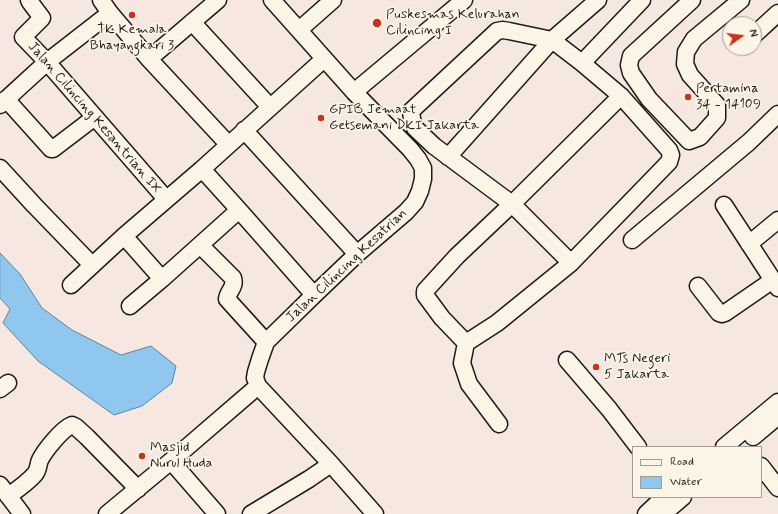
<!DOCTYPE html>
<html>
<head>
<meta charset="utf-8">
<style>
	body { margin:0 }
	#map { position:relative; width:778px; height:514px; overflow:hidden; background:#f6e7e1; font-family:Mynerve,sans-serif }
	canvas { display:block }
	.legend { position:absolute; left:632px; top:446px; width:130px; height:52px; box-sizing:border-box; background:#fcf5e5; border:1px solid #a29e95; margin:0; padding:5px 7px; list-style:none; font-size:12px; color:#1c1c1c }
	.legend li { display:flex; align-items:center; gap:8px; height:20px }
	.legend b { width:20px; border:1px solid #a29e95 }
	.north { position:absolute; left:722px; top:16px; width:40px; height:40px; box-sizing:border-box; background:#fcf5e5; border:1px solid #a29e95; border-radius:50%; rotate:76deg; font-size:11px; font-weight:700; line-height:16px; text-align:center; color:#1c1c1c }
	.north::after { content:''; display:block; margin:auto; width:14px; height:18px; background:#c8321e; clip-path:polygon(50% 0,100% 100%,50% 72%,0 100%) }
</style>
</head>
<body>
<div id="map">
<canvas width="778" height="514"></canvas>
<ul class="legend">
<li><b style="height:5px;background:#fcf5e5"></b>Road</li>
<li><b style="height:11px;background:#8fc7ee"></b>Water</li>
</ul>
<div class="north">N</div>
</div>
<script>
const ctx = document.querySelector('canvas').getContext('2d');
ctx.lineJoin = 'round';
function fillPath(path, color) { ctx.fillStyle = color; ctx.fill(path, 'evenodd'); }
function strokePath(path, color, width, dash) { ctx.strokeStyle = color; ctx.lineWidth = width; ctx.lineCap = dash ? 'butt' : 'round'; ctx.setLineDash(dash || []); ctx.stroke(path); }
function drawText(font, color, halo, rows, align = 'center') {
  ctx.font = font + ' Mynerve,sans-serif'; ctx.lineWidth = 3.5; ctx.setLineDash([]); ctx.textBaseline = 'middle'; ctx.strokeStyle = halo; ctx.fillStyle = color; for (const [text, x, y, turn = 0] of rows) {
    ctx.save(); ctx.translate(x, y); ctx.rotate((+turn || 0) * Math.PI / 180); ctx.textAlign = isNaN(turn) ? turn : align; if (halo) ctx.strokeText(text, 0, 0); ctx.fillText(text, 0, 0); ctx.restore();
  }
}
const water = new Path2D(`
	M0,253L20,274L42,308L72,330L121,355L151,346L176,366L172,383L142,406L114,415L38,361L3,323L10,309L0,298Z`);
fillPath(water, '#8fc7ee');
strokePath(water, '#61839a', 1);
const minor = new Path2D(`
	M29,0L30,2L42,18L23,37L47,62L166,199
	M101,0L110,13L149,59L228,144
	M272,0L354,92L410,149L418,159L423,168V179L420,191L415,202L406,212L357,254L314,295L266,342L260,359L256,372L255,378L258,386L331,464L375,514
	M692,0L631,56L629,65L631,73L649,99L689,141L700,137L717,118V105L690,75L685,64L686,52L694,39L741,0
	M192,22L270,107
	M299,30L333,0
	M754,35L778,13
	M149,59L218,0
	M582,63L642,0
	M354,92L464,0
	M6,99L51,149H53L95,117
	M0,105L47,62L110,13
	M244,130L357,254
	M448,157L552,40L598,0
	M0,168L34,205L92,265
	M202,169L239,210L314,295
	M724,205L778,288
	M124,236L162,279
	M632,240L749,142L778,114
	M749,244L778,220
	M200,245L233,278C236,287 228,291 227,299L266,342
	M571,263L512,204L434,146L415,128L412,119L411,111L497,31L503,30L509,31L552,40L582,63L621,96L669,150L671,155L669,162L571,263L497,323L466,343L442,318L425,295V291L457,256L512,204L621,96
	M71,285L124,236L202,169L324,59
	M698,286L719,313L722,314L725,313L773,280
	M130,306L162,279L239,210
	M466,343L462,363L469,384L499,424
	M567,360L609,409L638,447
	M0,389L8,383
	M753,437L778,416
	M724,447L778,402
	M171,461L217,514
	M761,466L778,488
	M0,485L22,514
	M8,496C17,490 28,482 35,474C39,469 38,464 40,460C45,450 62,429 72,425L76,427L87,437L138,489
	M107,514L171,461L258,386
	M251,514L309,479L331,464
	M646,514L664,497
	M663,514L683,497`);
strokePath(minor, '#1c1c1c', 19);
strokePath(minor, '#fcf5e5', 16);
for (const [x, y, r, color] of [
	[132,15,4,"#c8321e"],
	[377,23,5,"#c8321e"],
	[688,97,4,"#c8321e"],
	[321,118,4,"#c8321e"],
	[596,367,4,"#c8321e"],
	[142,456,4,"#c8321e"]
]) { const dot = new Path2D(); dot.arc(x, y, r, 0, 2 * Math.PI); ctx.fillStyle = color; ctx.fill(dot); strokePath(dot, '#fcf5e5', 1.5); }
drawText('14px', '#1c1c1c', '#fcf5e5', [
	["Puskesmas Kelurahan",386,15],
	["Cilincing I",386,31],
	["TK Kemala",132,30,"center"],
	["Bhayangkari 3",132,46,"center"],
	["Pertamina",696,89],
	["34 - 14109",696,105],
	["GPIB Jemaat",329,110],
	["Getsemani DKI Jakarta",329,126],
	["MTs Negeri",604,359],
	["5 Jakarta",604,375],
	["Masjid",150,448],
	["Nurul Huda",150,464]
], 'left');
drawText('14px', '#1c1c1c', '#fcf5e5', [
	["Jalan Cilincing Kesantrian IX",94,118,49],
	["Jalan Cilincing Kesatrian",347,266,-43]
]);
</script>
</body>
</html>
